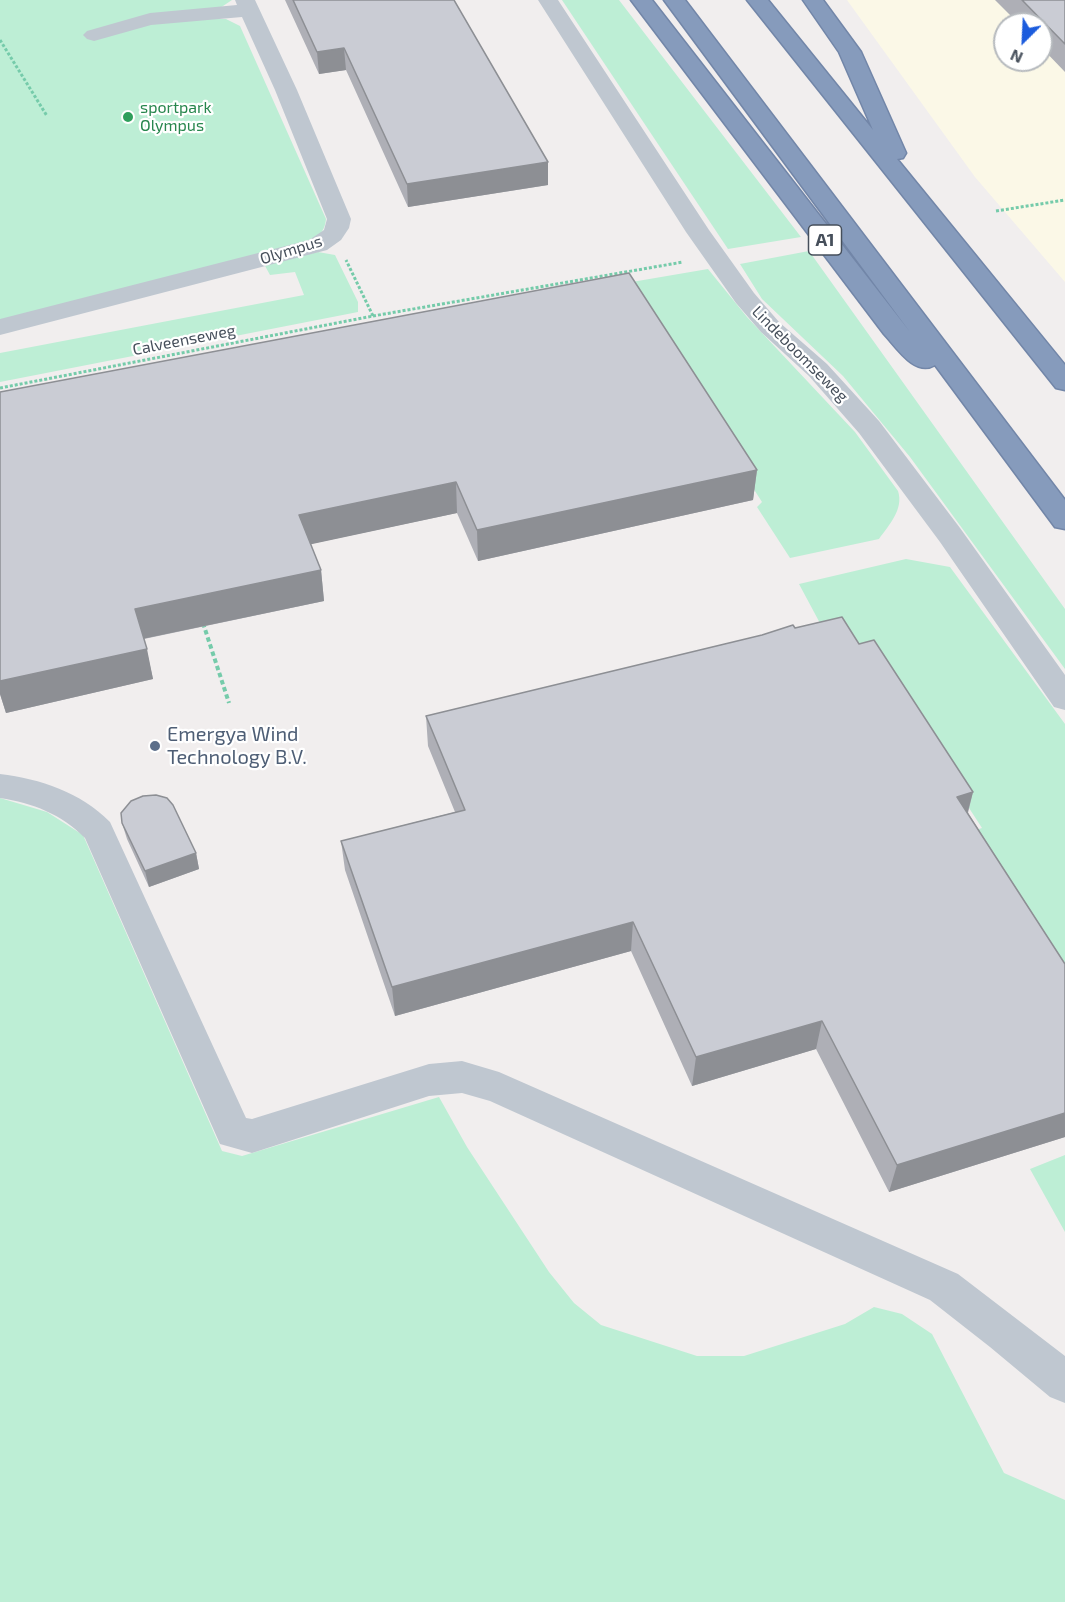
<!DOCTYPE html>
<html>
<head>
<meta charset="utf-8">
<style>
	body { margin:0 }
	#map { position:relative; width:1065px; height:1602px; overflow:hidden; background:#f1eeee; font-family:"Exo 2",sans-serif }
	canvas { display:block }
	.north { position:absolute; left:993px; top:12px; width:60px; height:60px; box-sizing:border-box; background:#fff; border:2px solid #b5b9bd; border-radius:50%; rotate:204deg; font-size:16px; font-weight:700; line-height:24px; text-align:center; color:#464f5b }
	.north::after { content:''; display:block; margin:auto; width:21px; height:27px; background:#1c5cdd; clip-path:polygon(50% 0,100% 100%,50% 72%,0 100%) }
</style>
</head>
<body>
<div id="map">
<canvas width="1065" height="1602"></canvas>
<div class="north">N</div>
</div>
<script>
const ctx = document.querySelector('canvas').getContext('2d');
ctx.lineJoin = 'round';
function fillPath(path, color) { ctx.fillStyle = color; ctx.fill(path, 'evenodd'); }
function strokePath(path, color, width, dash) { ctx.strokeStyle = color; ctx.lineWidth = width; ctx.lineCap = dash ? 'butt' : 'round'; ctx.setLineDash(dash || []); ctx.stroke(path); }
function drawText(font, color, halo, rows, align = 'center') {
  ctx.font = font + ' "Exo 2",sans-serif'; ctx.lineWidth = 4.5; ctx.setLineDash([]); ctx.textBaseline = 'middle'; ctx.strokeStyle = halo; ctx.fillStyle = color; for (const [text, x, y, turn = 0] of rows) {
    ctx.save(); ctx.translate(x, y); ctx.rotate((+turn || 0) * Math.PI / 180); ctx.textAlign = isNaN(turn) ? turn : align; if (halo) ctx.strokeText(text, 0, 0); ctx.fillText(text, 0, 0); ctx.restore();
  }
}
fillPath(new Path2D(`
	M847,0H1065V282L975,177ZM1005,24H1041V60H1005Z`), '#fbf8e7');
fillPath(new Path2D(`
	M0,0H232L220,8L216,19H226L240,26L326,219C325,229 321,234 314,240L0,322Z
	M562,0H619L801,237L728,249Z
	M809,251L1065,609V669L910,457L843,376L762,299L740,264Z
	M318,252L335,255L358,302V312L0,382V353L304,295L295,272L270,275L264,264Z
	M708,269L747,317L855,432L898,491C904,509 889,525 879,539L790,558L757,507L762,502L631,297L368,327Z
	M906,559L950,567L1065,724V987L966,833L982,828L910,717L829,640L799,584Z
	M0,798L47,812L83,835L222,1151L242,1156L439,1097L467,1147L549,1272L574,1303L601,1325L697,1356H744L845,1324L874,1307L902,1314L932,1334L1004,1473L1065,1500V1602H0Z
	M1065,1155V1232L1030,1169Z`), '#bdeed5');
const highway = new Path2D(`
	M631,0H652L910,332L664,0H685L1065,500V529L1055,527L935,365C915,377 897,348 884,334Z
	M747,0H768L873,130L839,52L803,0H823L861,52L906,153L903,158L897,159L1065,365V390L1056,388Z`);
strokePath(highway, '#7286a8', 3);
strokePath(new Path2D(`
	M0,40L47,116
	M996,211L1065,200
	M373,316L683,262
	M0,388L373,316L346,260`), '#75cbaa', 3, [3, 2]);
strokePath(new Path2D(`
	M203,623L229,703`), '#75cbaa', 4, [4.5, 3]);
fillPath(new Path2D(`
	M235,0H255L297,90L351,219L349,228L341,240L327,250L0,335V319L309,240L324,230L327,219L275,90L242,17L151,25L94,41L87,39L83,35L87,31L150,13L237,5Z
	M538,0H558L709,230L754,293L779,322L827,364L879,421L960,528L1065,675V710L1054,707L940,542L859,433L809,376L761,332L736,303L686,232Z
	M0,774C41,779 80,792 110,822L246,1118L252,1119L429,1064L462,1061L499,1072L958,1274L1065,1356V1403L1050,1397L990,1347L930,1300L490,1101L462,1093L429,1096L252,1153L220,1144L85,838C61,814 33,803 0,798Z`), '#bfc7d0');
fillPath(highway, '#869bbc');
fillPath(new Path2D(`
	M285,0H454L548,162V185L408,207L346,70L319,74Z
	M995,0H1065V72L1041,47V24H1019Z
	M0,392L757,470L753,500L478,561L457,513L310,544L321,570L324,601L144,639L153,679L6,713L0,694Z
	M795,628L859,644L973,792L968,813L1065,964V1137L889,1192L816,1049L692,1086L631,951L395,1016L345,870L341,841L455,812L428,746L426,716Z
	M122,823L196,853L199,869L149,887L127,839Z`), '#aeafb6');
fillPath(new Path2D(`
	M344,48L346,70L319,74L317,52Z
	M548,162V185L408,207L407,184Z
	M757,470L753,500L478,561L477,530Z
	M456,482L457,513L303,546L299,515Z
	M321,570L324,601L142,639L135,609Z
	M147,649L153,679L6,713L0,694V681Z
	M973,792L965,822L957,797Z
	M196,853L199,869L149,887L145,871Z
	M633,922L631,951L395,1016L392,987Z
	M822,1021L816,1049L692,1086L696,1057Z
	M1065,1113V1137L889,1192L897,1165Z`), '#8d8f94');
const building = new Path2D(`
	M293,0H454L548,162L407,184L344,48L317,52Z
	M1022,0H1065V44Z
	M629,273L757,470L477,530L456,482L299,515L321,570L135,609L147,649L0,681V392Z
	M842,617L859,644L874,640L973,792L957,797L1065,964V1113L897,1165L822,1021L696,1057L633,922L392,987L341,841L465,810L426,716L762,635L793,625L795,628Z
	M156,795L167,798L173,805L196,853L145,871L122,823L121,813L131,801L143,796Z`);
fillPath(building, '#caccd4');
strokePath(building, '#8d8f94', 1.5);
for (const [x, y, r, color] of [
	[128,117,6,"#2e9e5b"],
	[155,746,6,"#5c6f8a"]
]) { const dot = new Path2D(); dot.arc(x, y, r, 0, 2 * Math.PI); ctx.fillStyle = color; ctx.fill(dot); strokePath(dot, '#fff', 2); }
drawText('16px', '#27864d', '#fff', [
	["sportpark",140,108],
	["Olympus",140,126]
], 'left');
drawText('16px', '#464f5b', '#fff', [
	["Olympus",291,250,-17],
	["Calveenseweg",184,340,-11],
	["Lindeboomseweg",800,354,45]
]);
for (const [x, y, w] of [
	[825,240,33]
]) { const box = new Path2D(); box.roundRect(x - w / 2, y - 15, w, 30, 4.5); ctx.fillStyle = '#fff'; ctx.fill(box); strokePath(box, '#464f5b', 1.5); }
drawText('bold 18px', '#464f5b', null, [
	["A1",825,240]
]);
drawText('20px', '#4e5e75', '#fff', [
	["Emergya Wind",167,734],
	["Technology B.V.",167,757]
], 'left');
</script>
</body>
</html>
